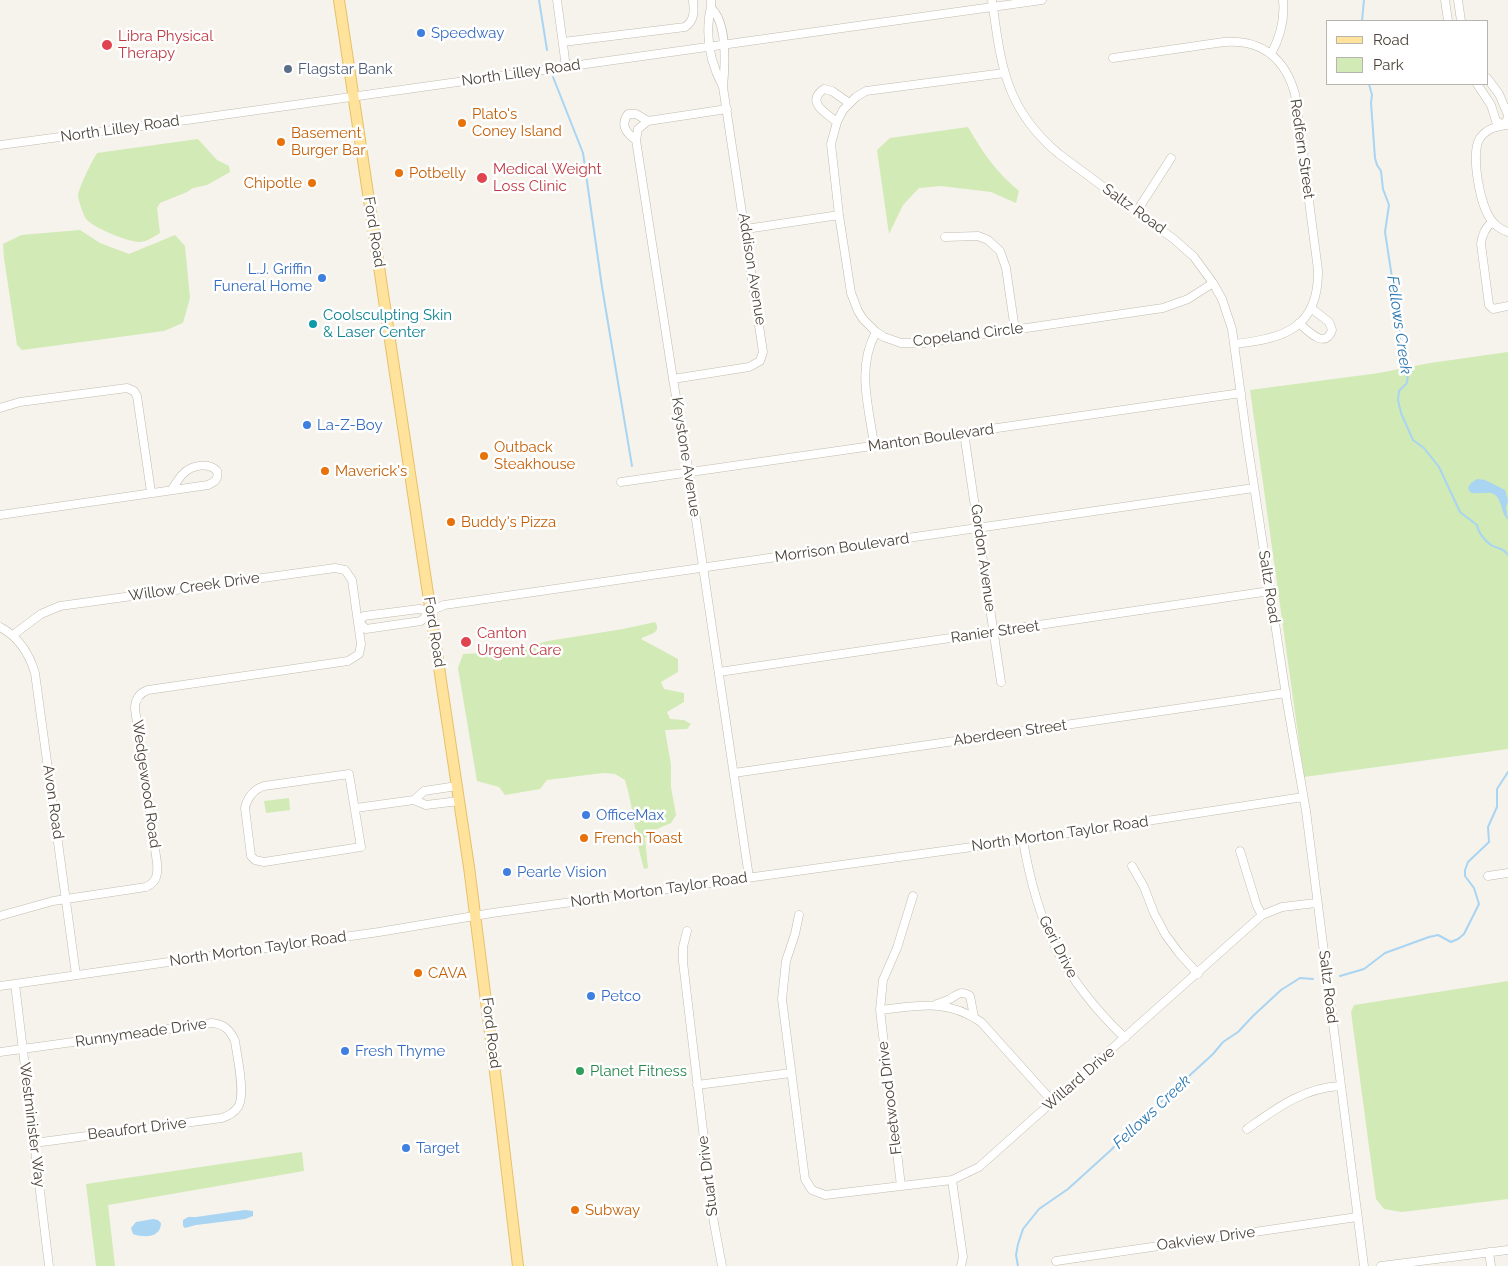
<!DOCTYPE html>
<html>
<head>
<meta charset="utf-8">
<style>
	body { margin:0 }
	#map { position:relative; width:1508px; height:1266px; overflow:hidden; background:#f6f3ec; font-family:Raleway,sans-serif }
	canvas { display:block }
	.legend { position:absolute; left:1326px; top:20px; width:162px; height:65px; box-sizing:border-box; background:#fff; border:1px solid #b7b4b0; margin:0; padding:6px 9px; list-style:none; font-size:15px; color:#4b4439 }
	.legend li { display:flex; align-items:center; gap:10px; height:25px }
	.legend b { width:25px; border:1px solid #b7b4b0 }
</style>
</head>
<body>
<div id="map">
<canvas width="1508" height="1266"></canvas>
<ul class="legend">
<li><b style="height:6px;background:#ffe39c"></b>Road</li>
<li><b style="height:14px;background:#d2eab5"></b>Park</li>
</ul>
</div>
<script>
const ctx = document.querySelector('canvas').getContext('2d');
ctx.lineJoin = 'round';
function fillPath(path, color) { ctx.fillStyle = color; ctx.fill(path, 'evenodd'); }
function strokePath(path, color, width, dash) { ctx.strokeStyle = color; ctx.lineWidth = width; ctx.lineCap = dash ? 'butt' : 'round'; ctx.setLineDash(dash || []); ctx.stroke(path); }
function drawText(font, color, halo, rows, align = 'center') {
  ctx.font = font + ' Raleway,sans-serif'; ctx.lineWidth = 5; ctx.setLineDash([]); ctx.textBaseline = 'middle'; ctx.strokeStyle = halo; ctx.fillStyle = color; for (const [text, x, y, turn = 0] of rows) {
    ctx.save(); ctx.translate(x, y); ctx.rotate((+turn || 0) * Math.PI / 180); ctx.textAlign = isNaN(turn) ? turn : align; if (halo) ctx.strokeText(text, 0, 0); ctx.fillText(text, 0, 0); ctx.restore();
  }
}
fillPath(new Path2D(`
	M968,127C983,153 996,172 1019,191L1016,203L991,192L941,186L919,188L903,205L889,234L877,150L890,138Z
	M198,139L217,160L229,166L230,172L207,185L193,188L187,192L160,203L157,208L160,233C154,237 146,242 139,242C128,242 92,227 86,219C83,214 79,202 78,196C78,189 92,161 97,153Z
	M80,230L100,243L129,254L175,235L185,246L190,298L183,323L164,331L22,350L17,345L4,258L3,244L21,235Z
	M1508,352V749L1304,777L1250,390L1379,373L1430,363Z
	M655,622C663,634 647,634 641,639L678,659V672L661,682L664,689L684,693V702L667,712L670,719L684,720L691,724L687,729L665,730L671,765V787L676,815L671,823L657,829L645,838L648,868L644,869C635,840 634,809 625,780L615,774L603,773L547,780L540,789L505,795L499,787L477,781L458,668L463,654L504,652L548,641L623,629Z
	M289,798L290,810L266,813L264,801Z
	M1508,981V1199L1402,1212L1384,1209L1376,1199L1351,1012L1354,1005Z
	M302,1152L304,1171L108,1205L115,1266H96L86,1184Z`), '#d2eab5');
fillPath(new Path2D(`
	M1477,479L1485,480L1505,490L1508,501L1506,507L1508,520C1500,513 1503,496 1491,493C1484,492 1477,495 1470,492L1468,488L1471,483Z
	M245,1210L253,1211V1216L245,1219L196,1225L185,1228L183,1226V1220L188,1217H196Z
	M153,1219L158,1220L161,1223C161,1238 144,1238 133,1234L131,1228L136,1222Z`), '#a9d4f2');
strokePath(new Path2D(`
	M539,0L547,50
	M1362,21L1364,0
	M553,77L583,153L602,287L632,466
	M1369,84L1372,95L1371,103L1375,158L1377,165L1381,171L1383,189L1389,205L1385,232L1393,284L1400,309V340L1408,374L1407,383L1399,391L1398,400L1401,413L1413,440L1424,448L1439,467L1460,512L1477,525C1478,532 1485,541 1491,545C1497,549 1503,547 1508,555
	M1340,976L1364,969L1385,953L1429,937L1438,935L1451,942L1458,939L1464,934L1479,904L1474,888L1465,876V870L1468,862L1489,842L1488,827L1497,807V789L1508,772
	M1018,1266L1016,1255L1018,1244L1023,1229L1039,1209L1068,1189L1111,1150L1129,1131L1213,1054L1223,1042L1238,1032L1253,1016L1281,990L1300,978L1313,979`), '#a9d4f2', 2);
const minor = new Path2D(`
	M557,0L566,67
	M711,0C712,8 709,12 709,19C706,43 712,66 723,87C725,66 728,25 712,9
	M992,0C1001,65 1005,109 1059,154L1175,240L1194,257L1213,283L1222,299L1232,329L1247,440L1287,702L1306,811L1364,1266
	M1445,0L1448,21
	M1458,0L1461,21
	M563,42L685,27C695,20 694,11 693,0
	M1271,54C1281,36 1285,20 1283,0
	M1113,58L1224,42C1261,39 1285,58 1295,94L1318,270C1319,328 1284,339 1234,344
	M1004,73L866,91L856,97L843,110L837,122L831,144L839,215L851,293L858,311L863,319L876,332L884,337L901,343H924L1163,308L1188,299L1213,283
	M1487,78L1499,94L1508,115
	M1477,84L1491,105L1496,121L1504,125L1508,118
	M727,109L648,121L638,129L636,140L673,379L690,479L749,877
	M837,122C826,113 805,102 824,89L832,91L849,103
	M1508,125C1498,126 1487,128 1480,138C1470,153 1480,207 1492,221C1496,226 1502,230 1508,232
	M636,140C626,133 620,125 628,114H636L648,121
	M0,145L194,119L1042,0
	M1137,211L1171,158
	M1492,222C1485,228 1482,234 1481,244L1489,305L1493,309L1508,306
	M746,229L839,215
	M945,237L978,236L988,240L1000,251L1006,268L1015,330
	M1299,323C1308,331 1325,350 1332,330L1329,322L1311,308
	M673,379L749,367L760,361L763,352L723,87
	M0,408L20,402L127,388L134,391L137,396L151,492
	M964,433L1001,682
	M874,445C869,406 856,369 876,332
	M621,482L1241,393
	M0,515L208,485C215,482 219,479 217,471C209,462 192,465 184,473C179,477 176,484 172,489
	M359,622L366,629L421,621L431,611L444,605L1254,488
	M359,622L364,616L419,609L431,611
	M0,627C19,637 29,653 35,673L76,975
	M719,672L1270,591
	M734,773L1286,693
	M349,774L361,847L264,862L255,860L251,856L245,808C247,798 254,789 264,786Z
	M457,786L424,791L414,800L426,805L459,801
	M356,808L414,800
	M1023,840C1037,924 1063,979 1125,1038
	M1240,851L1257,906L1262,915
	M1132,866L1144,887L1154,913L1165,934L1179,953L1198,974
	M1488,876L1508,873
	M799,915L795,934L786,961L782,999L805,1179L812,1190L825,1195L952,1180L979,1167L1262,915L1282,907L1316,903
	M0,916L53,901L146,887C157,882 158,874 157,863L135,709C135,700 139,693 148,690L348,661L359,654L361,644L352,580L345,570L335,568L60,606L41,614L13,635
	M687,931L683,947V962L714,1223L722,1266
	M15,984L49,1266
	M0,986L379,932L492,913L1023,840L1303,797
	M937,1004C942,1002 946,1001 950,999C958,994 961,990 970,996L974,1017
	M880,1010C918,1006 947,998 981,1022L1052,1101
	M0,1052L212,1023C224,1024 230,1030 235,1041C237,1056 246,1095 238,1107C234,1113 228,1116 222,1118L34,1143
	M697,1085L791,1073
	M1247,1129C1277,1108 1303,1088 1340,1086
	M952,1180L963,1257L961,1266
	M901,1186L880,1010L883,980L897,948L913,896
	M1489,1252L1491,1266
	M1056,1261L1357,1217
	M1381,1266L1508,1250`);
const major = new Path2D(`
	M339,0L469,867L498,1096L518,1266`);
strokePath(minor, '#c2bbae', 9);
strokePath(major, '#e6c16a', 12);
strokePath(minor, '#fff', 8);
strokePath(major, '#ffe39c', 10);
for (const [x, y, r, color] of [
	[421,33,5,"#3f7fe0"],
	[107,45,6,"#e0444e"],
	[288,69,5,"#5c6f8a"],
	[462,123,5,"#e8710a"],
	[281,142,5,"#e8710a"],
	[399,173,5,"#e8710a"],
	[482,178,6,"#e0444e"],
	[312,183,5,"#e8710a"],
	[322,278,5,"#3f7fe0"],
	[313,324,5,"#0f9aa8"],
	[307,425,5,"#3f7fe0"],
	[484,456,5,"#e8710a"],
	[325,471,5,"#e8710a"],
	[451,522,5,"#e8710a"],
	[466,642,6,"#e0444e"],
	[586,815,5,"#3f7fe0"],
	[584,838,5,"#e8710a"],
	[507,872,5,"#3f7fe0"],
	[418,973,5,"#e8710a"],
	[591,996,5,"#3f7fe0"],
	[345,1051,5,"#3f7fe0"],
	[580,1071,5,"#2e9e5b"],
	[406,1148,5,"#3f7fe0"],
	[575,1210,5,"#e8710a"]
]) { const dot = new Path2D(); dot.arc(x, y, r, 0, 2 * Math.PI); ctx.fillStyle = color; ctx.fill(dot); strokePath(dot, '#fff', 2); }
drawText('15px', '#366cbe', '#fff', [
	["Speedway",431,33],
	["L.J. Griffin",312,269,"right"],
	["Funeral Home",312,286,"right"],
	["La-Z-Boy",317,425],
	["OfficeMax",596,815],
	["Pearle Vision",517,872],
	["Petco",601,996],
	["Fresh Thyme",355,1051],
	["Target",416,1148]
], 'left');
drawText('15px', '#be3a42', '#fff', [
	["Libra Physical",118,36],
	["Therapy",118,53],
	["Medical Weight",493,169],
	["Loss Clinic",493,186],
	["Canton",477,633],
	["Urgent Care",477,650]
], 'left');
drawText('15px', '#4e5e75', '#fff', [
	["Flagstar Bank",298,69]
], 'left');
drawText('15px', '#4b4439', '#fff', [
	["North Lilley Road",521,73,-8],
	["North Lilley Road",120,129,-8],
	["Redfern Street",1302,149,82],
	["Saltz Road",1134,209,36],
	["Ford Road",374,232,81],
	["Addison Avenue",752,269,81],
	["Copeland Circle",968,335,-7],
	["Manton Boulevard",931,438,-8],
	["Keystone Avenue",686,457,81],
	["Morrison Boulevard",842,548,-8],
	["Gordon Avenue",983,558,82],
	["Willow Creek Drive",194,587,-8],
	["Saltz Road",1269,587,81],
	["Ford Road",434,632,81],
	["Ranier Street",995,632,-8],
	["Aberdeen Street",1010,733,-8],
	["Wedgewood Road",146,784,82],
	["Avon Road",53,802,82],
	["North Morton Taylor Road",1060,834,-8],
	["North Morton Taylor Road",659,890,-8],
	["Geri Drive",1058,947,63],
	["North Morton Taylor Road",258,949,-8],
	["Saltz Road",1328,987,83],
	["Runnymeade Drive",141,1033,-8],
	["Ford Road",491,1033,83],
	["Willard Drive",1079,1079,-41],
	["Fleetwood Drive",890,1098,-97],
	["Westminister Way",32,1125,83],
	["Beaufort Drive",137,1129,-7],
	["Stuart Drive",708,1176,-97],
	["Oakview Drive",1206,1239,-8]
]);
drawText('15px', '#c56008', '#fff', [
	["Plato's",472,114],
	["Coney Island",472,131],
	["Basement",291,133],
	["Burger Bar",291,150],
	["Potbelly",409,173],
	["Chipotle",302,183,"right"],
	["Outback",494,447],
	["Steakhouse",494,464],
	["Maverick's",335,471],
	["Buddy's Pizza",461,522],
	["French Toast",594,838],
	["CAVA",428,973],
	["Subway",585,1210]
], 'left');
drawText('15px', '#0d838f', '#fff', [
	["Coolsculpting Skin",323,315],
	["& Laser Center",323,332]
], 'left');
drawText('15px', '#27864d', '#fff', [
	["Planet Fitness",590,1071]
], 'left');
drawText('italic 16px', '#2e7ab2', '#fff', [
	["Fellows Creek",1399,325,82],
	["Fellows Creek",1152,1112,-43]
]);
</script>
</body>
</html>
